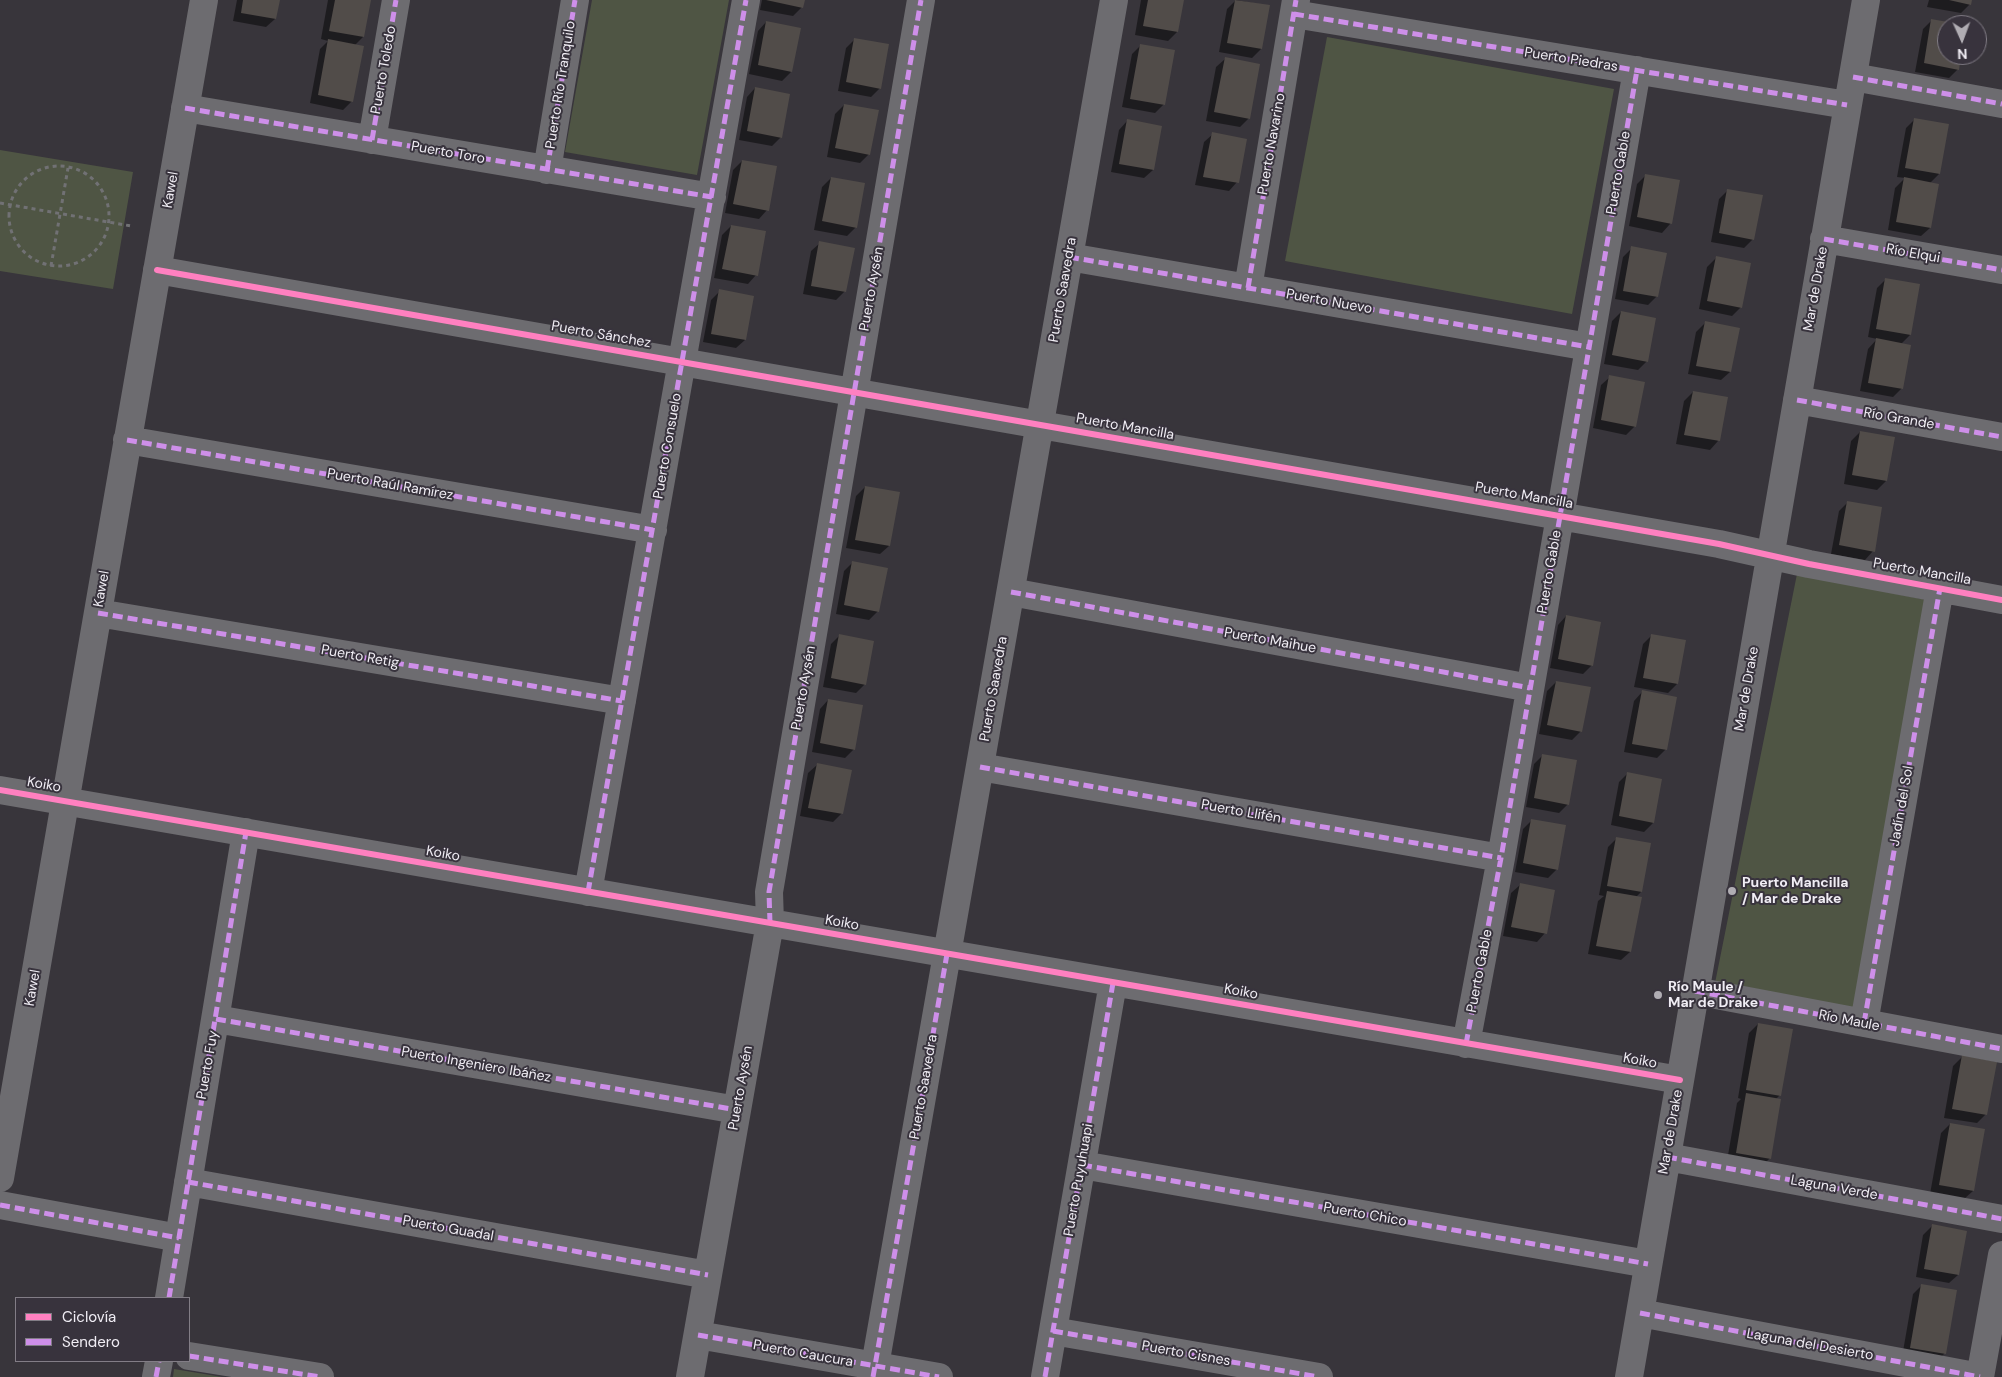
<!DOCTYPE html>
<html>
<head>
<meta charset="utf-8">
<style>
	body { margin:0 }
	#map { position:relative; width:2002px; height:1377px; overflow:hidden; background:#38353b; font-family:"DM Sans",sans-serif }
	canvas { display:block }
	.legend { position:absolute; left:15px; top:1297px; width:175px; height:65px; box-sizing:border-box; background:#38333d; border:1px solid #827d86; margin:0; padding:6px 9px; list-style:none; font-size:15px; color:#f0edf4 }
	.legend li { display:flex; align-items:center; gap:10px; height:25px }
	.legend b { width:25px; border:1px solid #827d86 }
	.north { position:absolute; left:1937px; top:15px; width:50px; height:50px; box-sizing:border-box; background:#38333d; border:1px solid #827d86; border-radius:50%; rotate:178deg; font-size:14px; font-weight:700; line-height:20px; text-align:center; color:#f0edf4 }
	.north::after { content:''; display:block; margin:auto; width:18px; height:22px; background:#b0adb3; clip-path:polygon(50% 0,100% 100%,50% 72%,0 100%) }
</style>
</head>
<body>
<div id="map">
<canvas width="2002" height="1377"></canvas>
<ul class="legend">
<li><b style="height:6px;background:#ff80c0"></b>Ciclovía</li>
<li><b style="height:6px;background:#ce8fe9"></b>Sendero</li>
</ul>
<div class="north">N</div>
</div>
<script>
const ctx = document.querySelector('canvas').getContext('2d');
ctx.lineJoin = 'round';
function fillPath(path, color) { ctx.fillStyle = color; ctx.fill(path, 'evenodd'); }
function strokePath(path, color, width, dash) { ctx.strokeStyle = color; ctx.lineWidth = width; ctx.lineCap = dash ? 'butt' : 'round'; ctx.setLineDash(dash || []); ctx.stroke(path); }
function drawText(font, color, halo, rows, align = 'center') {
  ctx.font = font + ' "DM Sans",sans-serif'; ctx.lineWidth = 4; ctx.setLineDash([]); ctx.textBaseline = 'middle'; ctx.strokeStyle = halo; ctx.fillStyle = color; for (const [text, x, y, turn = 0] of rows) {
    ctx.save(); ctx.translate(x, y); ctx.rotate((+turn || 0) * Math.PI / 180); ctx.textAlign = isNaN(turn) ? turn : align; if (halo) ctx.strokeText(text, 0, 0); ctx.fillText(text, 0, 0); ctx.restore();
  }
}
fillPath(new Path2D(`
	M592,0H729L697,175L565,152Z
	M1327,37L1614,89L1572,314L1285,261Z
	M0,150L133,172L113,289L0,271Z
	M1797,574L1932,601L1857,1009L1715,983Z
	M174,1369L222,1377H173Z`), '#4f5544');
fillPath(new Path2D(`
	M237,0H279L275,19L266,27L233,21Z
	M328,0H370L363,37L355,45L352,101L343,110L310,103L320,49L328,41L321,39Z
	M762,0H804L802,7L793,16L760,10Z
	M1141,0H1183L1177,32L1168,41L1135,35Z
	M1236,0L1269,6L1261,49L1252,58L1219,52L1227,9Z
	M1929,0H1970V4L1961,13L1927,7Z
	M1932,20L1957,25H1947V55H1960L1958,69L1949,78L1915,72L1923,29Z
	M766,22L791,72L782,81L749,74L758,31Z
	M855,39L880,88L871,97L838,91L846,48Z
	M1141,45L1164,104L1155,113L1122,107L1132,54Z
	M1225,59L1249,118L1240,127L1206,121L1216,67Z
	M755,88L781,137L772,146L739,140L747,97Z
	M844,105L869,154L860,163L827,157L835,114Z
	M1915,119L1939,174L1930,183V228L1921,236L1888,230L1895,188L1905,178L1897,177L1906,128Z
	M1127,121L1153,170L1144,178L1111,172L1119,130Z
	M1213,134L1237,182L1229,191L1195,185L1204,142Z
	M742,161L767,210L759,219L725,213L733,170Z
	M1646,175L1678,181L1670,224L1662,233L1629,226L1637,184Z
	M831,178L856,227L847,236L814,230L822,187Z
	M1728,190L1753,239L1744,248L1711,242L1719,199Z
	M731,226L756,275L748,284L714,278L722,235Z
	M820,243L845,291L836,300L803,294L811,251Z
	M1632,248L1657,296L1648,305L1615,299L1623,257Z
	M1716,258L1741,307L1732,316L1699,309L1707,267Z
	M1886,279L1910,335L1901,344L1902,388L1893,397L1860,391L1868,349L1877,339L1868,337L1877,288Z
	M720,291L745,340L736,348L703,342L711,300Z
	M1621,312L1647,361L1638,370L1604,364L1612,321Z
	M1705,323L1730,372L1721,380L1688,374L1696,332Z
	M1610,377L1635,426L1626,435L1593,428L1601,385Z
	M1693,392L1718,441L1710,450L1676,444L1684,401Z
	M1860,432L1886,481L1877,490L1844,484L1851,441Z
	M865,487L889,546L880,554L846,548L856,496Z
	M1848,502L1873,551L1865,560L1831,554L1839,511Z
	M853,562L878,611L869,620L836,614L844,571Z
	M1566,616L1592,665L1583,674L1550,668L1558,625Z
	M840,635L865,684L856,693L823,687L831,644Z
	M1652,635L1677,684L1668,693L1634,687L1643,644Z
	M1556,682L1581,731L1572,740L1539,734L1547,691Z
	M1642,692L1666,749L1657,758L1624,752L1634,701Z
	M828,700L854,749L845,758L812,752L820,709Z
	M1543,755L1568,804L1559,813L1526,807L1534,764Z
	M817,765L842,813L833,822L800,816L808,773Z
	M1628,773L1653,823L1644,832L1611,825L1619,782Z
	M1532,820L1557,869L1548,878L1515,872L1523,829Z
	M1617,838L1650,844L1641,892L1636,897L1630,952L1621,960L1588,954L1598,901L1604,896L1599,895L1608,847Z
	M1520,885L1545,933L1537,942L1503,936L1511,893Z
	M1758,1024L1780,1095L1776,1099L1770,1158L1761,1167L1727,1161L1737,1103L1741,1099L1738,1098L1749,1033Z
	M1962,1057L1986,1114L1977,1123L1944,1118L1953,1066Z
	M1950,1124L1973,1191L1964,1199L1930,1194L1941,1133Z
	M1932,1226L1958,1275L1949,1283L1916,1277L1923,1235Z
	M1922,1285L1955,1291L1944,1354L1935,1363L1902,1357L1913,1294Z`), '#0007');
fillPath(new Path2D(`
	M243,0H280L276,19L241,13Z
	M335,0H371L364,37L329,31Z
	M766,0H805L803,8Z
	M1148,0H1184L1178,32L1143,26Z
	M1235,0L1270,5L1262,49L1227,43Z
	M1949,0H1972L1971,5Z
	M1931,19L1959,24L1947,25V55H1961L1959,70L1924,63Z
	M766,21L801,28L792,72L758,65Z
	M854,38L889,44L881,89L846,82Z
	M328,39L364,46L353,102L318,95Z
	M1140,44L1175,50L1165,105L1130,99Z
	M1225,57L1260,64L1250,119L1214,112Z
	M755,87L790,94L782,138L747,131Z
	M844,104L879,110L870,155L835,148Z
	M1914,118L1949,124L1940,174L1905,168Z
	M1127,119L1162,126L1154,170L1119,164Z
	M1212,132L1247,139L1239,183L1203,177Z
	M742,160L777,166L769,211L733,204Z
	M1645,174L1680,180L1672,224L1637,217Z
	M831,177L865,183L857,228L822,221Z
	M1904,177L1939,184L1931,228L1896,222Z
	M1727,189L1763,195L1754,240L1719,233Z
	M731,225L766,231L758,276L722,269Z
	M819,241L855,248L846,292L811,286Z
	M1631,246L1667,253L1658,297L1623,291Z
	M1716,256L1751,263L1742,308L1707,301Z
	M1885,278L1920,284L1911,335L1876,329Z
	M719,289L754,296L746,340L711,334Z
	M1621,311L1656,318L1648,362L1612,355Z
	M1705,321L1740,328L1731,372L1696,366Z
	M1876,338L1911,345L1903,389L1868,383Z
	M1609,375L1645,382L1636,427L1601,420Z
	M1693,391L1728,397L1720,441L1684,435Z
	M1860,431L1895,437L1887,481L1852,475Z
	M865,486L900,492L890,546L855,540Z
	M1847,501L1882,507L1875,552L1839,545Z
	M852,561L888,568L879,612L844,605Z
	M1566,615L1601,622L1593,666L1558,659Z
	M839,634L874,641L866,685L831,678Z
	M1651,634L1686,640L1678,684L1643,678Z
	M1556,681L1591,687L1582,732L1547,725Z
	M1642,690L1677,697L1667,750L1632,744Z
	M828,699L863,705L855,750L820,743Z
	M1542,754L1577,760L1569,805L1534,798Z
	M817,763L852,770L843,814L808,808Z
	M1627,772L1662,779L1654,823L1619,816Z
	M1531,819L1566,825L1558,870L1523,863Z
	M1616,837L1651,843L1642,892L1607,886Z
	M1520,883L1555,890L1547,934L1511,927Z
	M1607,891L1642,897L1631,952L1596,946Z
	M1758,1023L1793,1029L1781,1096L1746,1090Z
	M1962,1055L1997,1062L1987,1115L1952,1109Z
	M1746,1093L1781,1099L1771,1159L1736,1153Z
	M1950,1123L1985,1129L1974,1191L1939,1185Z
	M1932,1224L1967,1231L1959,1275L1924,1269Z
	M1921,1284L1957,1290L1946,1354L1910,1348Z`), '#514c49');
strokePath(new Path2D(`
	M9 216a50 50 0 1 1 100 0a50 50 0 1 1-100 0Z
	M0,203L131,226
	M51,266L68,168`), '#717174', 3, [4, 4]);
strokePath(new Path2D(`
	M1294,14L1847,105
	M1853,77L2002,104
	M185,108L712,197
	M372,140L396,0
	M547,170L575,0
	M1824,239L2002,270
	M1069,257L1589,347
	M157,270L1719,544L1809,564L2002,600
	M1248,288L1296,0
	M1797,400L2002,437
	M127,440L653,530
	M1011,592L1530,688
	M98,613L622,701
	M980,767L1501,858
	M0,790L1680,1080
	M588,892L746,0
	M1695,991L2002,1049
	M216,1019L737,1110
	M1864,1023L1940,588
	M1466,1044L1501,858L1637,70
	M1667,1157L2002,1219
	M1082,1165L1648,1264
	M0,1178L204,0
	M188,1182L708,1275
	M0,1205L179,1238
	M169,1298L246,832
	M1640,1313L1980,1377
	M1053,1331L1319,1377
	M698,1335L939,1377
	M189,1356L320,1377
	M156,1377L159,1361
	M690,1377L770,923L769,892L921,0
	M873,1377L1114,0
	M1045,1377L1113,983
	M1629,1377L1866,0
	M1980,1377L2002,1255`), '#6d6c70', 28);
strokePath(new Path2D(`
	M1294,14L1847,105
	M1853,77L2002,104
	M185,108L712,197
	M372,140L396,0
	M547,170L575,0
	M1824,239L2002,270
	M1069,257L1589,347
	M1248,288L1296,0
	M1797,400L2002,437
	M127,440L653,530
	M1011,592L1530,688
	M98,613L622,701
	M980,767L1501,858
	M588,892L746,0
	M770,923L769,892L921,0
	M1695,991L2002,1049
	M216,1019L737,1110
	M1864,1023L1940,588
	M1466,1044L1501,858L1637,70
	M1667,1157L2002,1219
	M1082,1165L1648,1264
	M188,1182L708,1275
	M0,1205L179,1238
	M169,1298L246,832
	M1640,1313L1980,1377
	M1053,1331L1319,1377
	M698,1335L939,1377
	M189,1356L320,1377
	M156,1377L159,1361
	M873,1377L947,954
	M1045,1377L1113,983`), '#ce8fe9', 5, [10, 5]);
strokePath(new Path2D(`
	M157,270L1719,544L1809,564L2002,600
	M0,790L1680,1080`), '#ff80c0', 6);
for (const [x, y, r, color] of [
	[1732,891,5,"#b0adb3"],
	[1658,995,5,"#b0adb3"]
]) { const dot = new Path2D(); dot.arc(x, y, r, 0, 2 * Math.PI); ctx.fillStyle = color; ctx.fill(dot); strokePath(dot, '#38333d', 2); }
drawText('14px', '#f0edf4', '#38333d', [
	["Puerto Piedras",1571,60,9],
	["Puerto Toledo",384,70,-80],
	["Puerto Río Tranquilo",561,85,-81],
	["Puerto Navarino",1272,144,-80],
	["Puerto Toro",448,153,10],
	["Puerto Gable",1619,173,-80],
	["Kawel",171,190,-80],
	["Río Elqui",1913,254,10],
	["Puerto Aysén",872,289,-80],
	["Mar de Drake",1816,289,-80],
	["Puerto Saavedra",1063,290,-80],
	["Puerto Nuevo",1329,302,10],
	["Puerto Sánchez",601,335,10],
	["Río Grande",1899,419,10],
	["Puerto Mancilla",1125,427,10],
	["Puerto Consuelo",668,446,-80],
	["Puerto Raúl Ramírez",390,485,10],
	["Puerto Mancilla",1524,496,10],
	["Puerto Gable",1550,572,-80],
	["Puerto Mancilla",1922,572,10],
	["Kawel",102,589,-80],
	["Puerto Maihue",1270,641,10],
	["Puerto Retig",360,657,10],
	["Puerto Aysén",804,688,-80],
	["Puerto Saavedra",994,689,-80],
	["Mar de Drake",1747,689,-80],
	["Koiko",44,785,10],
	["Jadín del Sol",1902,806,-80],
	["Puerto Llifén",1241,812,10],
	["Koiko",443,854,10],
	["Koiko",842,923,10],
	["Puerto Gable",1480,971,-79],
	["Kawel",33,988,-80],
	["Koiko",1241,992,10],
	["Río Maule",1849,1021,11],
	["Koiko",1640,1061,10],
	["Puerto Fuy",208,1065,-80],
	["Puerto Ingeniero Ibáñez",476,1065,10],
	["Puerto Saavedra",924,1087,-80],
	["Puerto Aysén",741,1088,-80],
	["Mar de Drake",1671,1132,-80],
	["Puerto Puyuhuapi",1079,1180,-80],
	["Laguna Verde",1834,1188,10],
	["Puerto Chico",1365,1215,10],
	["Puerto Guadal",448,1229,10],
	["Laguna del Desierto",1810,1345,10],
	["Puerto Caucura",803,1354,10],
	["Puerto Cisnes",1186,1354,10]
]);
drawText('bold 14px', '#f0edf4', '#38333d', [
	["Puerto Mancilla",1742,883],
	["/ Mar de Drake",1742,899],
	["Río Maule /",1668,987],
	["Mar de Drake",1668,1003]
], 'left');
</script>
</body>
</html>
